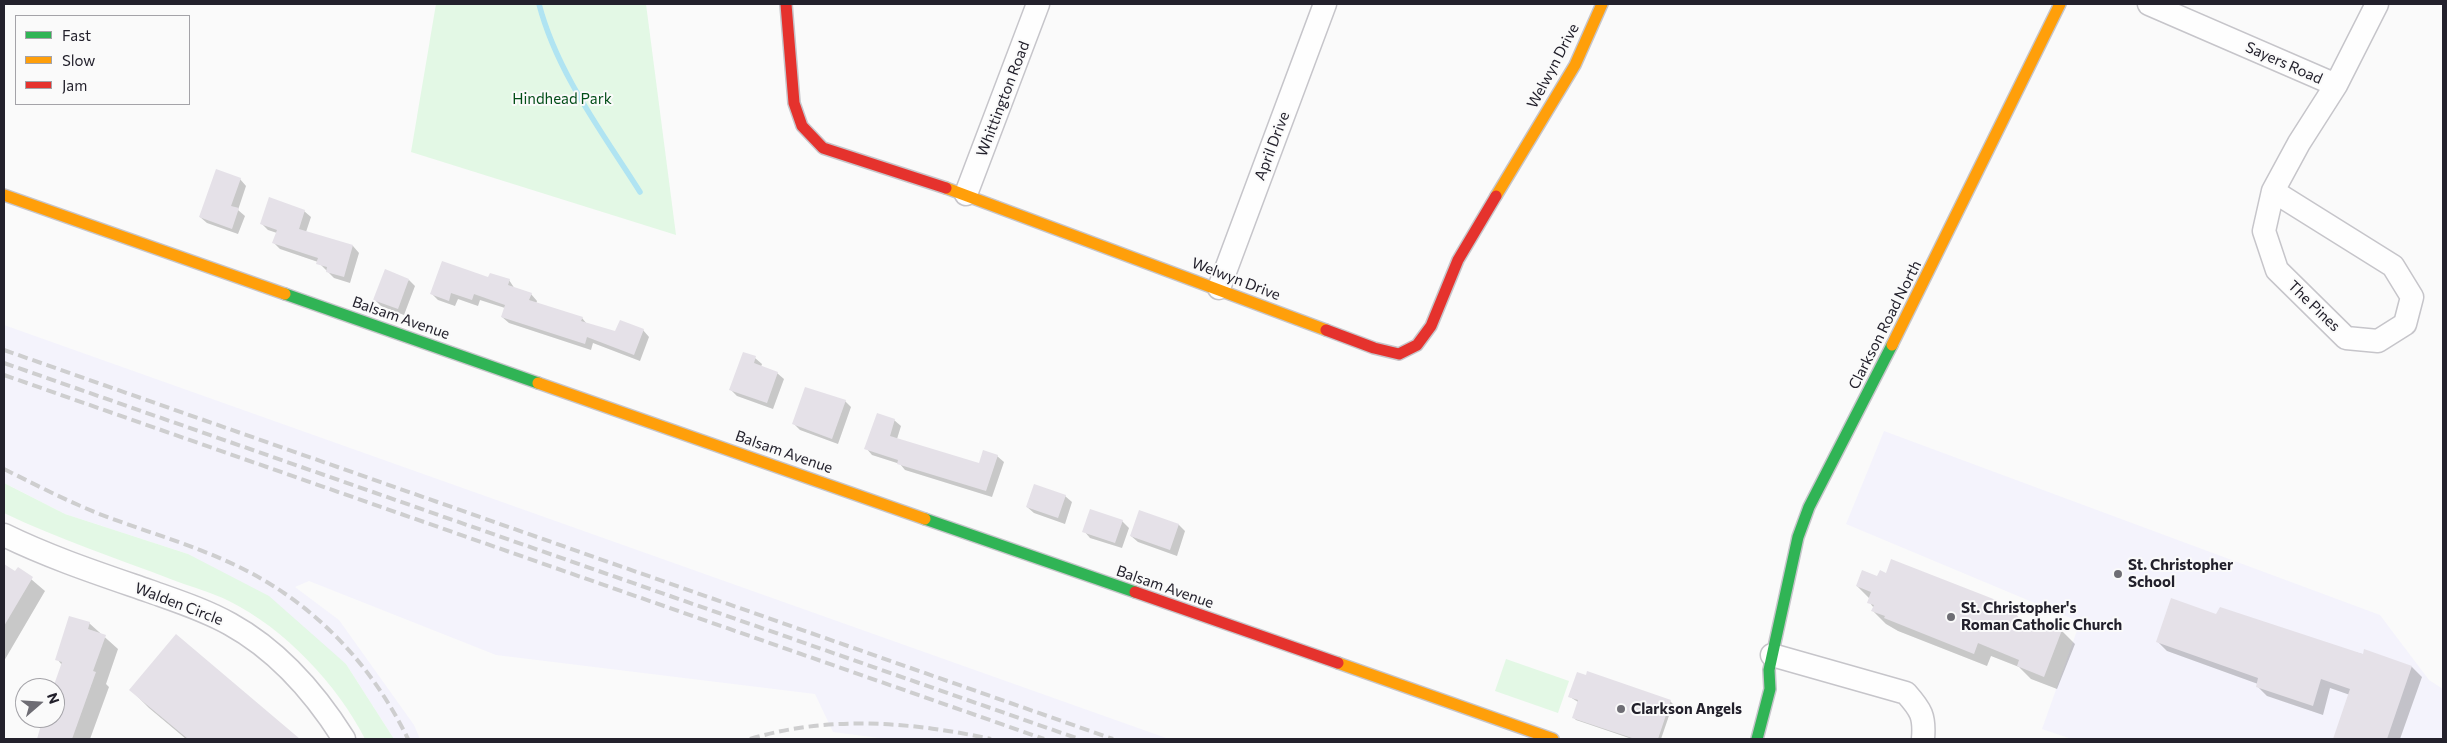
<!DOCTYPE html>
<html>
<head>
<meta charset="utf-8">
<style>
	body { margin:0 }
	#map { position:relative; width:2447px; height:743px; overflow:hidden; background:#fafafa; font-family:Commissioner,sans-serif }
	canvas { display:block }
	.frame { position:absolute; inset:0; border:5px solid #23212c; pointer-events:none }
	.legend { position:absolute; left:15px; top:15px; width:175px; height:90px; box-sizing:border-box; background:#fafafa; border:1px solid #a4a3a8; margin:0; padding:6px 9px; list-style:none; font-size:15px; color:#23212c }
	.legend li { display:flex; align-items:center; gap:10px; height:25px }
	.legend b { width:25px; border:1px solid #a4a3a8 }
	.north { position:absolute; left:15px; top:678px; width:50px; height:50px; box-sizing:border-box; background:#fafafa; border:1px solid #a4a3a8; border-radius:50%; rotate:71deg; font-size:14px; font-weight:700; line-height:20px; text-align:center; color:#23212c }
	.north::after { content:''; display:block; margin:auto; width:18px; height:22px; background:#6e6d74; clip-path:polygon(50% 0,100% 100%,50% 72%,0 100%) }
</style>
</head>
<body>
<div id="map">
<canvas width="2447" height="743"></canvas>
<div class="frame"></div>
<ul class="legend">
<li><b style="height:6px;background:#30b455"></b>Fast</li>
<li><b style="height:6px;background:#ff9f0a"></b>Slow</li>
<li><b style="height:6px;background:#e5322d"></b>Jam</li>
</ul>
<div class="north">N</div>
</div>
<script>
const ctx = document.querySelector('canvas').getContext('2d');
ctx.lineJoin = 'round';
function fillPath(path, color) { ctx.fillStyle = color; ctx.fill(path, 'evenodd'); }
function strokePath(path, color, width, dash) { ctx.strokeStyle = color; ctx.lineWidth = width; ctx.lineCap = dash ? 'butt' : 'round'; ctx.setLineDash(dash || []); ctx.stroke(path); }
function drawText(font, color, halo, rows, align = 'center') {
  ctx.font = font + ' Commissioner,sans-serif'; ctx.lineWidth = 4; ctx.setLineDash([]); ctx.textBaseline = 'middle'; ctx.strokeStyle = halo; ctx.fillStyle = color; for (const [text, x, y, turn = 0] of rows) {
    ctx.save(); ctx.translate(x, y); ctx.rotate((+turn || 0) * Math.PI / 180); ctx.textAlign = isNaN(turn) ? turn : align; if (halo) ctx.strokeText(text, 0, 0); ctx.fillText(text, 0, 0); ctx.restore();
  }
}
fillPath(new Path2D(`
	M4,325L1169,739H887L833,732L815,694L496,655L309,581L295,587L339,620L414,725L420,739H394L346,664L188,554L65,514L4,483Z
	M1884,431L2380,615L2429,680L2443,689V739H2072L2042,729L2080,622L1846,524Z`), '#f4f3fc');
fillPath(new Path2D(`
	M436,4H646L676,235L411,152Z
	M4,483L65,514L188,554L269,596L346,664L394,739H365C338,685 284,628 229,601C211,592 191,587 173,580C116,558 58,539 4,513Z
	M1506,659L1569,681L1558,713L1495,691Z`), '#e3f8e5');
fillPath(new Path2D(`
	M240,179L246,186L238,210L245,216L238,234L207,223L200,217Z
	M304,211L311,217L306,232L353,246L359,253L350,283L334,278L318,262L280,249L274,243L277,233L268,230L262,224Z
	M489,279L509,280L515,289L531,294L537,301L536,304L582,318L587,324L616,333L643,330L649,337L640,361L593,343L591,350L509,323L502,317L505,308L480,300L478,306L458,299L455,306L438,300L432,294Z
	M409,280L415,286L404,315L381,306L375,300Z
	M755,358L762,364L761,367L777,373L784,379L773,409L737,396L730,389Z
	M845,401L851,407L838,444L800,430L794,424Z
	M894,420L901,426L897,439L980,465L997,456L1004,462L992,497L905,470L900,464L872,455L866,448Z
	M1065,496L1072,502L1065,524L1034,513L1027,507Z
	M1140,511L1179,525L1185,531L1177,556L1138,542L1131,536Z
	M1122,521L1129,528L1122,548L1090,538L1084,531Z
	M4,565L15,573L18,568L45,591L4,661Z
	M1878,577L1995,601L2005,611L2015,615L2030,630L2062,631L2075,644L2057,689L2031,679L2019,667L1991,656L1987,666L1898,631L1886,624L1873,611L1874,608L1869,602L1870,599L1857,586Z
	M2216,616L2412,667L2422,677L2400,739H2334L2350,695L2330,688L2323,715L2267,696L2257,686L2258,684L2167,651L2157,641Z
	M89,623L118,649L106,684L109,687L90,739H38L45,718H55L54,688L62,665L57,659Z
	M176,636L298,739H186L149,708L131,690Z
	M1570,697L1670,701L1673,704L1661,739H1632L1576,720L1573,717L1578,702Z`), '#0003');
strokePath(new Path2D(`
	M539,4C557,73 602,132 640,192`), '#b0e4f2', 5.5);
fillPath(new Path2D(`
	M216,169L241,178L231,206L239,208L232,229L199,217Z
	M269,197L305,210L299,229L353,245L344,277L326,272L327,267L316,264L318,258L272,243L277,230L260,224Z
	M442,261L488,277L490,273L510,279L508,285L532,293L529,300L583,317L581,321L615,331L620,320L644,329L634,355L587,337L585,344L501,317L505,305L474,294L472,300L451,293L449,301L430,294Z
	M385,269L409,279L398,309L373,300Z
	M743,352L756,356L754,363L778,372L767,403L729,390Z
	M805,387L846,400L832,439L792,424Z
	M877,413L895,419L890,436L979,463L983,450L998,455L986,491L897,464L898,460L864,449Z
	M1034,484L1066,495L1058,518L1026,507Z
	M1090,509L1123,520L1115,543L1082,532Z
	M1139,510L1179,524L1170,550L1130,536Z
	M1891,559L1996,600L1994,605L2016,614L2029,630L2034,619L2062,630L2044,677L2017,666L2019,660L1978,643L1974,654L1884,618L1885,616L1871,611L1874,605L1867,603L1871,592L1856,586L1862,570L1877,576L1880,570L1886,573Z
	M4,564L15,571L18,567L33,577L4,626Z
	M2171,598L2216,614L2220,607L2363,654L2364,649L2412,666L2387,739H2333L2350,689L2321,679L2313,706L2256,687L2258,678L2156,642Z
	M69,616L90,622L88,629L106,635L93,671L96,672L72,739H37L43,718H55V682L62,662L55,660Z
	M176,634L300,739H188L129,690Z
	M1587,671L1671,700L1658,739H1635L1572,718L1578,700L1568,697L1577,672L1586,675Z`), '#e5e1e8');
const street = new Path2D(`
	M2149,4L2336,85
	M2273,191L2393,266L2412,297L2405,324L2378,341L2346,338L2277,270L2264,231L2273,191L2299,143L2336,85L2377,4
	M966,194L1038,4
	M1219,288L1325,4
	M4,535C51,558 100,574 149,591C177,601 205,610 230,624C279,651 315,693 344,739
	M1772,655L1906,693C1921,710 1925,716 1923,739`);
const fast = new Path2D(`
	M285,294L538,383
	M925,519L1135,592
	M1757,739L1770,689L1769,670L1798,537L1809,507L1892,345`);
const slow = new Path2D(`
	M946,188L1326,330
	M4,195L285,294
	M1496,196L1575,65L1602,4
	M1892,345L2060,4
	M538,383L925,519
	M1338,663L1553,739`);
const jam = new Path2D(`
	M786,4L794,103L802,126L823,148L946,188
	M1326,330L1374,348L1399,354L1417,345L1431,326L1458,260L1496,196
	M1135,592L1338,663`);
strokePath(street, '#c6c5ca', 25);
strokePath(fast, '#c6c5ca', 14);
strokePath(slow, '#c6c5ca', 14);
strokePath(jam, '#c6c5ca', 14);
strokePath(street, '#fefefe', 22);
strokePath(fast, '#30b455', 11);
strokePath(slow, '#ff9f0a', 11);
strokePath(jam, '#e5322d', 11);
strokePath(new Path2D(`
	M4,350L1113,739
	M4,363L1079,739
	M4,375L1044,739
	M4,469C34,484 65,500 97,513C143,531 191,544 235,565C312,601 371,663 408,739
	M750,739C829,715 912,722 991,739`), '#cececf', 4, [10, 5]);
for (const [x, y, r, color] of [
	[2118,574,5,"#6e6d74"],
	[1951,617,5,"#6e6d74"],
	[1621,709,5,"#6e6d74"]
]) { const dot = new Path2D(); dot.arc(x, y, r, 0, 2 * Math.PI); ctx.fillStyle = color; ctx.fill(dot); strokePath(dot, '#fafafa', 2); }
drawText('15px', '#23212c', '#fafafa', [
	["Sayers Road",2284,63,24],
	["Welwyn Drive",1553,66,-62],
	["Whittington Road",1003,99,-69],
	["April Drive",1272,146,-69],
	["Welwyn Drive",1236,279,21],
	["The Pines",2314,306,44],
	["Balsam Avenue",401,318,19],
	["Clarkson Road North",1885,325,-63],
	["Balsam Avenue",784,452,19],
	["Balsam Avenue",1165,587,19],
	["Walden Circle",179,604,21]
]);
drawText('15px', '#034e18', '#fafafa', [
	["Hindhead Park",562,99]
]);
drawText('bold 15px', '#23212c', '#fafafa', [
	["St. Christopher",2128,565],
	["School",2128,582],
	["St. Christopher's",1961,608],
	["Roman Catholic Church",1961,625],
	["Clarkson Angels",1631,709]
], 'left');
</script>
</body>
</html>
